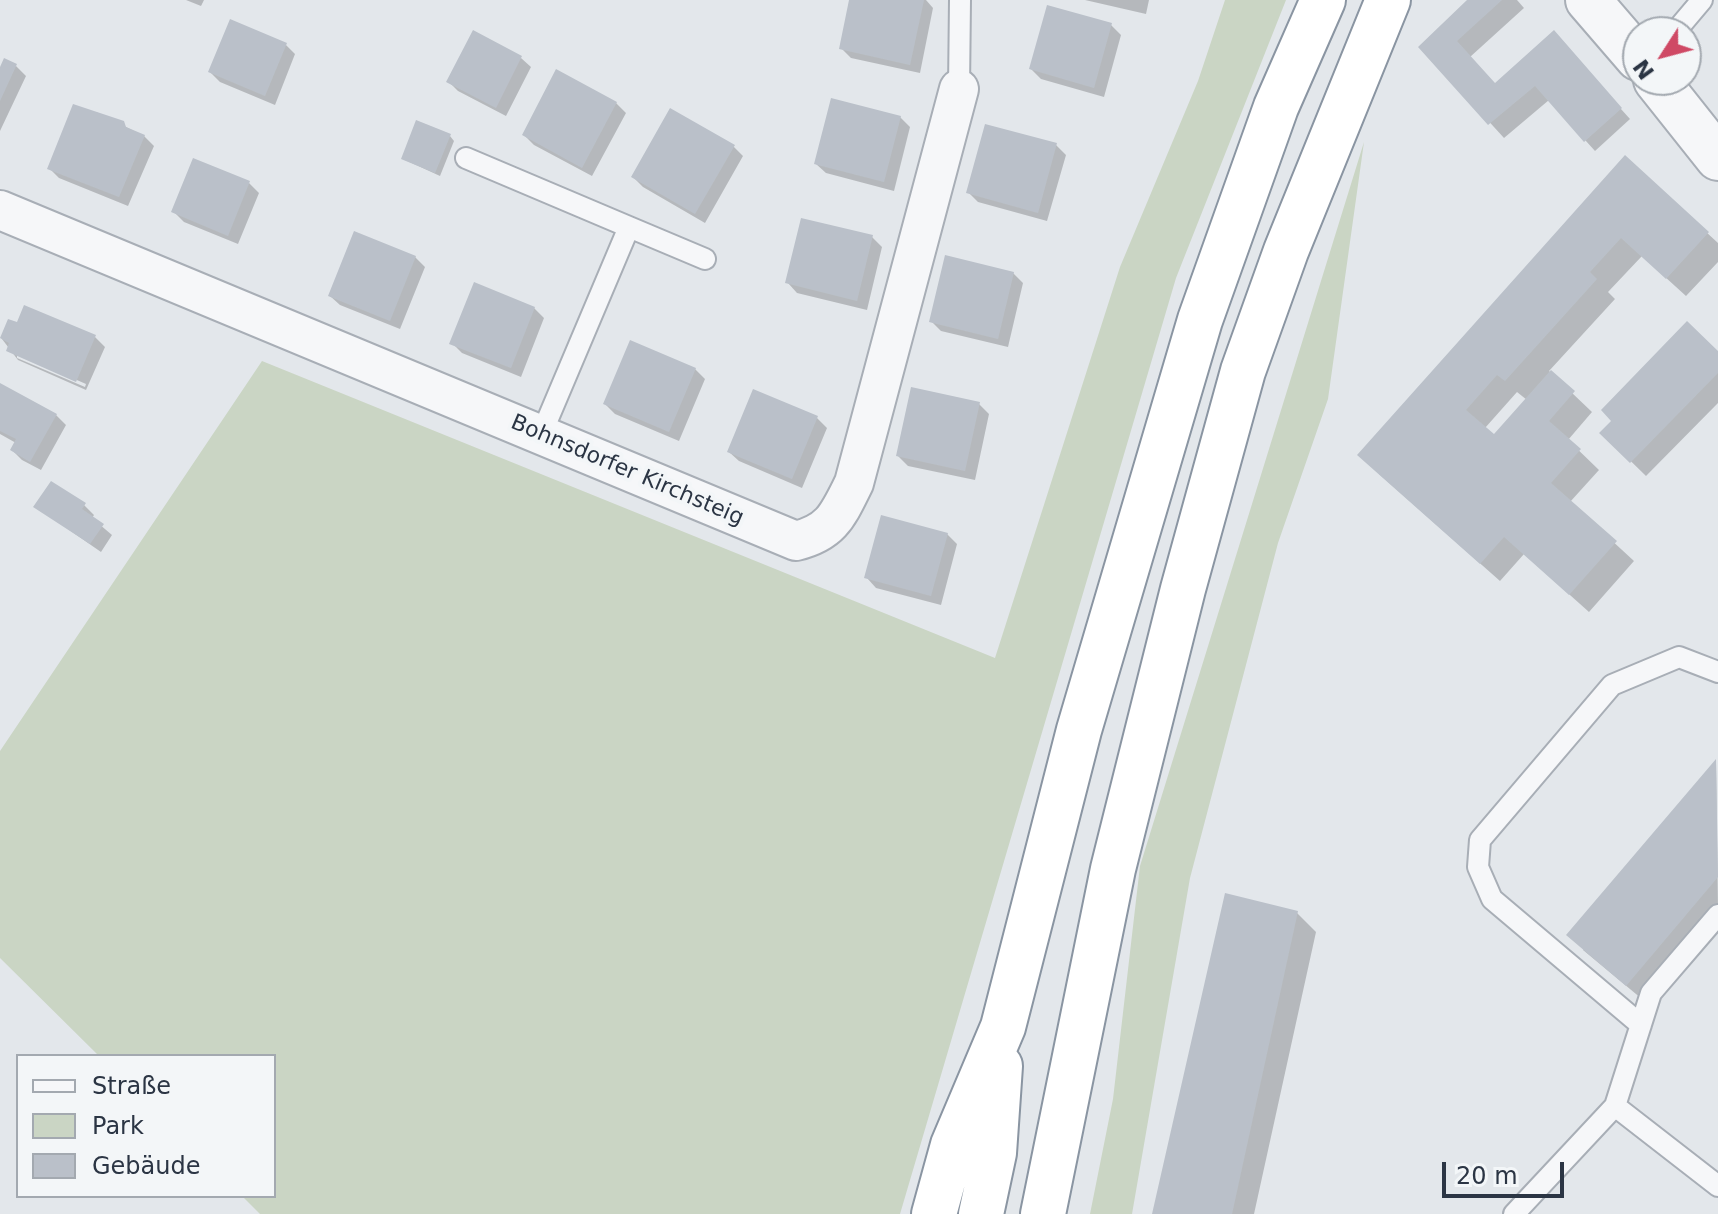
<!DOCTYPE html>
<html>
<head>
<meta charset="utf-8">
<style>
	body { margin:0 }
	#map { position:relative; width:1718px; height:1214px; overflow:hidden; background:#e3e7eb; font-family:"DejaVu Sans",sans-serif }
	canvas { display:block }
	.legend { position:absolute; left:16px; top:1054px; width:260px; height:144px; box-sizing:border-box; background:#f3f6f8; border:2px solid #a3a9b0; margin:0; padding:10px 14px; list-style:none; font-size:24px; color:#2b3544 }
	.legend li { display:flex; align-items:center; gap:16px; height:40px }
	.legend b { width:40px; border:2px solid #a3a9b0 }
	.north { position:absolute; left:1622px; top:16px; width:80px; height:80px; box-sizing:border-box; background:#f3f6f8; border:2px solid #a3a9b0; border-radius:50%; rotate:234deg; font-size:22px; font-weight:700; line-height:32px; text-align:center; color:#2b3544 }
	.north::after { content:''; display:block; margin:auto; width:28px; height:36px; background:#cf4965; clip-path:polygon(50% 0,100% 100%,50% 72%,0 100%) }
	.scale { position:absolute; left:1442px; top:1162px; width:122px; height:36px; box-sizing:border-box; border:4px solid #2b3544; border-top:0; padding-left:10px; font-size:24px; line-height:28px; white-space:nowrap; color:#2b3544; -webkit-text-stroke:6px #f3f6f8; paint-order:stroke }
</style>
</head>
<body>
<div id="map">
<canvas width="1718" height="1214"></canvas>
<ul class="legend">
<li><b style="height:10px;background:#f6f7f9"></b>Straße</li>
<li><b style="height:22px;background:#cad5c4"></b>Park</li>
<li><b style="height:22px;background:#bac0c9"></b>Gebäude</li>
</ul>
<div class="north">N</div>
<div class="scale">20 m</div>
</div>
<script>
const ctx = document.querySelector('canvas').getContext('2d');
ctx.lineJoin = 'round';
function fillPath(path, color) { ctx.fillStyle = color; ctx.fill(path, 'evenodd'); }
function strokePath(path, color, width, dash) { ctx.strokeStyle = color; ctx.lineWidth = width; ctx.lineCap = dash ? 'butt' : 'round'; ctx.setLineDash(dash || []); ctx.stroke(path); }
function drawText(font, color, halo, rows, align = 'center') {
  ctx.font = font + ' "DejaVu Sans",sans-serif'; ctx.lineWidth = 8; ctx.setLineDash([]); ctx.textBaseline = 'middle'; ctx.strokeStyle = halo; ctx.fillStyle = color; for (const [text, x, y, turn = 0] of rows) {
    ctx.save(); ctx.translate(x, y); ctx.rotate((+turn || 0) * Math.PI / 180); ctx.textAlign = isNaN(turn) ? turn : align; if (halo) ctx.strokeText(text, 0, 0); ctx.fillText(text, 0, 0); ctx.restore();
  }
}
fillPath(new Path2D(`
	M1225,0H1286L1176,278L900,1214H260L242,1196H274V1056H99L0,958V751L262,361L995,658L1120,267L1198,81Z
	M1364,142L1328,399L1278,543L1190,878L1132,1214H1090L1113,1099L1140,866Z`), '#cad5c4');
fillPath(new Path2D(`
	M186,0H204L201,6Z
	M851,0H926L933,8L920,73L851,58L841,48Z
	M1085,0H1149L1146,14Z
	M1470,0H1517L1524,8L1470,57L1496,85L1585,69L1630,119L1595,151L1549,100L1504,138L1421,47Z
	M1111,25L1121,35L1104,97L1041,79L1031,69Z
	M285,44L295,54L275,105L220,82L210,72Z
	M521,58L531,67L506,116L458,91L448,81Z
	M16,66L26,76L0,131V71Z
	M616,103L626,113L592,176L534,145L524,135Z
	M96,112L144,136L154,146L128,206L59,178L49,168Z
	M900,117L910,127L894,191L826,173L816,164Z
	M450,136L454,141L440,176L403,159Z
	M1056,145L1066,155L1047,221L978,202L968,192Z
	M733,146L743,156L705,223L643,187L633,177Z
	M1626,158L1718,243V262L1686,296L1642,256L1608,292L1615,299L1549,371L1592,412L1568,440L1599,470L1570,502L1634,561L1589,612L1524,554L1500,581L1379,474ZM1517,392L1527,400L1494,437L1485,428Z
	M249,183L259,193L238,244L184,222L174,212Z
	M872,237L882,247L867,310L797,293L788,283Z
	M415,257L425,267L400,329L340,305L330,296Z
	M1013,273L1023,283L1008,347L941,331L931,321Z
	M534,308L544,318L521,377L462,353L452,343Z
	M9,321L95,337L105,347L86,390L18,360L2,339ZM17,354L86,384L85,387L17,358Z
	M1718,354V403L1646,476L1602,433Z
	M695,369L705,379L679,441L615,414L605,404Z
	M0,385L56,415L66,425L41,470L22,460L12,450L16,443L0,434Z
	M979,404L989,414L975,480L908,466L898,456Z
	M817,418L827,428L802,488L739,461L729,452Z
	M84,505L94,515L92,518L112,535L101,552L36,507Z
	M947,534L957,544L941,605L876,588L867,578Z
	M1716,761L1718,909L1642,999L1583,950Z
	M1297,913L1316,932L1254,1214H1154Z`), '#0003');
fillPath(new Path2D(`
	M849,0H924L910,65L839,49Z
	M1467,0H1502L1457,41L1495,83L1554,30L1622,108L1584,142L1535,86L1488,125L1418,47Z
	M1047,5L1112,23L1094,88L1029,69Z
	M230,19L287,43L265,96L208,72Z
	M473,30L522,56L496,108L446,82Z
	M4,58L17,64L0,101V67Z
	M556,69L617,102L582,168L522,135Z
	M831,98L901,116L884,182L814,164Z
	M73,104L124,121L126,127L145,135L119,197L47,169Z
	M670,108L735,145L695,214L631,177Z
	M416,120L451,134L435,173L401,159Z
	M985,124L1057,143L1038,213L966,193Z
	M1625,155L1709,232L1666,279L1621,238L1590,272L1597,279L1505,381L1497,375L1466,410L1494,434L1551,370L1575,391L1549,421L1581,449L1551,483L1617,541L1569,595L1504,537L1480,564L1357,455Z
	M193,158L250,181L228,236L171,212Z
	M801,218L873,235L857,301L785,283Z
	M354,231L416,256L390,321L328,296Z
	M945,255L1014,272L998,339L929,322Z
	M474,282L535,307L511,368L449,344Z
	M24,305L96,335L76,382L6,351L9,343L0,338L8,319L17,322Z
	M1687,321L1718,351V373L1630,463L1599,433L1611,421L1601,410Z
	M630,340L696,368L669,432L603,404Z
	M0,383L57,414L30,462L10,450L16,439L0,431Z
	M911,387L980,402L965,471L896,456Z
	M753,389L818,416L792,479L727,452Z
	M51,481L86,503L82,509L104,524L90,544L33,507Z
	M881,515L948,533L931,596L864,578Z
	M1716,759L1718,877L1626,986L1566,935Z
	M1225,893L1298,911L1232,1214H1152Z`), '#bac0c9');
const service = new Path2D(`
	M1675,32L1702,0
	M959,89L960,0
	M466,158L629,227L541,435
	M629,227L705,259
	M1641,1025L1492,899L1478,867L1480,840L1612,685L1679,657L1718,672
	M1615,1106L1651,993L1718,915
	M1514,1214L1615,1106L1718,1186`);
const minor = new Path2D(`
	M0,210L796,541C832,532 838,515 854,483L959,89`);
const tertiary = new Path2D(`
	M1588,0L1638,58
	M1656,80L1718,158`);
const motorway = new Path2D(`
	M934,1214L953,1145L1003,1027L1079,730L1200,320L1276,107L1323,0
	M981,1214L994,1153L1000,1066
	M1043,1214L1113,869L1183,589L1243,371L1286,251L1388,0`);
strokePath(service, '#a8aeb6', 24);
strokePath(minor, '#a8aeb6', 42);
strokePath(tertiary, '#a8aeb6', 48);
strokePath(motorway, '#8a95a2', 48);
strokePath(service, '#f6f7f9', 20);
strokePath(minor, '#f6f7f9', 38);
strokePath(tertiary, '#f6f7f9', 44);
strokePath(motorway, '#fff', 44);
drawText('22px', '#2b3544', '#f3f6f8', [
	["Bohnsdorfer Kirchsteig",627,471,23]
]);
</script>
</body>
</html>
